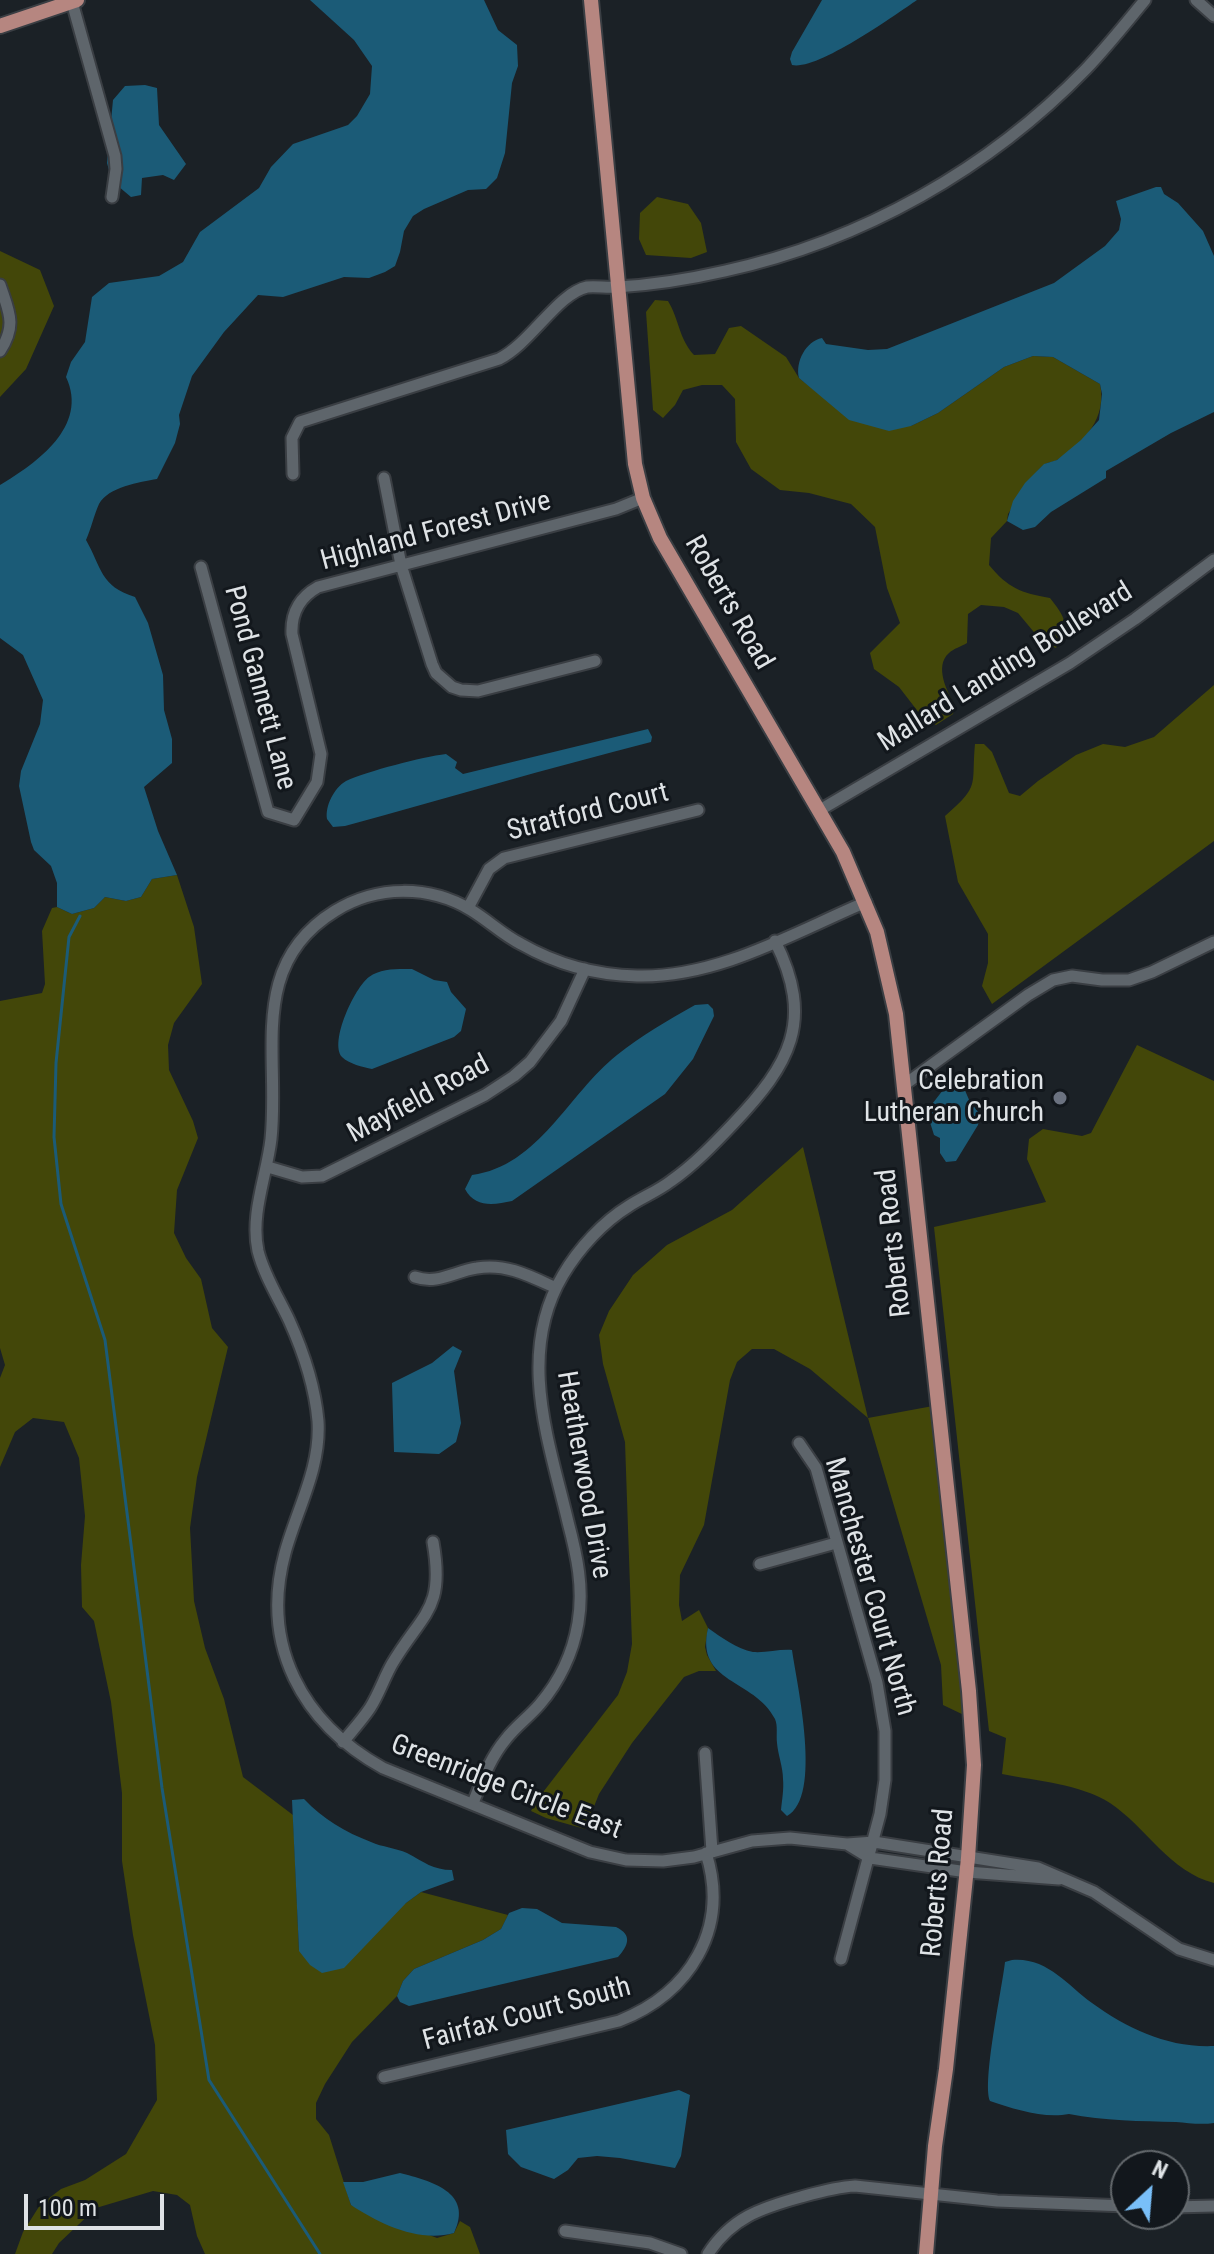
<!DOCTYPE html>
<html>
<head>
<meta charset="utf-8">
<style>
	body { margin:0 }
	#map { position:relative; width:1214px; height:2254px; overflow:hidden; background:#1b2126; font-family:"Roboto Condensed",sans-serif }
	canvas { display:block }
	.north { position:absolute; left:1110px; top:2150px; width:80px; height:80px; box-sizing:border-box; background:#12171c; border:2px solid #64696d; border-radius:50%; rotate:26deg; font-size:22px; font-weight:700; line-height:32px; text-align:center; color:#dfe3e6 }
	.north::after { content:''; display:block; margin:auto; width:28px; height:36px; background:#79bff8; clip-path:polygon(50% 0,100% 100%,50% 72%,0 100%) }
	.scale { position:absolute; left:24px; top:2194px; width:140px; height:36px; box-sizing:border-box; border:4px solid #dfe3e6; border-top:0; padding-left:10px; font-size:24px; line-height:28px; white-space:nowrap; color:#dfe3e6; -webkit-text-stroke:6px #12171c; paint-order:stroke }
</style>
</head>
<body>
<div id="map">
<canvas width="1214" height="2254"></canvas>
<div class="north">N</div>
<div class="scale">100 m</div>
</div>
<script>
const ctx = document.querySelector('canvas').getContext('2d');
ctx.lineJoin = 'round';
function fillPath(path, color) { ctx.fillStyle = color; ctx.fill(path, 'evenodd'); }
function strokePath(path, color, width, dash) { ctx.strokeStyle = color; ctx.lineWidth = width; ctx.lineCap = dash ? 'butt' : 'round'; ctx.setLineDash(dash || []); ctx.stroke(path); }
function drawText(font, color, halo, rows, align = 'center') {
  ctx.font = font + ' "Roboto Condensed",sans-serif'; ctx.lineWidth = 6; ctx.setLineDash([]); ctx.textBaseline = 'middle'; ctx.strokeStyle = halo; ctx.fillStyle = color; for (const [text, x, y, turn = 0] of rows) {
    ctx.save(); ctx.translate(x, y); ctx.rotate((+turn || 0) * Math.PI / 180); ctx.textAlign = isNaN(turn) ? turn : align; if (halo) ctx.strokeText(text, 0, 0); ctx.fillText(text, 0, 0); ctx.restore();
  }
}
fillPath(new Path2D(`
	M657,197L688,204L701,223L707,252L691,258L646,255L639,239L640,213Z
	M0,251L40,270L54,306L26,369L0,397Z
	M655,300L668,301C679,319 679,339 694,355L715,354L729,328L741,326L786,357L799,378L818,393L911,426L938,413L1004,367L1033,356L1053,357L1100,384C1107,418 1085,442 1057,460C1054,462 1049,462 1045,464C1033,472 1017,501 1008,514L1007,521L991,538L989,565C1008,588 1021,593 1050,598C1065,617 1071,626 1056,648L1043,643L1018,613L1004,607L981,605L968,614L967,643C962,646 953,649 949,653C934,666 947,692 955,705L953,714L936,725L923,718L899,687L874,669L870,653L900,623L887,588L875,527L851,504L809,493L780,490L751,469L736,442L735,399L722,385H702L683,390L675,405L663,418L653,410L646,312Z
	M1214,685V841L992,1004L982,986L988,963V934L958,882L945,816C981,785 971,786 975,744H984L992,752L1009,793L1020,796L1038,781L1076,755L1103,744L1125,747L1154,737Z
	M177,875L194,927L202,984L174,1023L168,1045L169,1070L193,1121L198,1138L177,1190L174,1233L186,1258L201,1279L212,1328L228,1347L197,1477L190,1528L194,1601L205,1648L224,1699L243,1777L293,1815L299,1951L406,1903L421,1892L508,1915L501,1929L483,1940L414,1969L403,1981L397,1996L352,2042L325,2084L316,2103V2119L329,2135L351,2205L437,2238L454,2233L460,2221L470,2227L480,2254H205L197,2236L190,2205L177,2195L153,2191L96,2208L59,2243L52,2254H15L23,2232L40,2205L61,2189L85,2180L126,2154L157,2100L155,2045L133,1935L122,1861V1793L111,1702L94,1621L82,1607L81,1565L85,1516L79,1458L64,1422L33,1418L15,1432L0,1467V1378L5,1365L0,1348V1001L42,993L45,984L42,931L52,908L57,907L72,914L94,908L105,897L126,901L141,897L152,879Z
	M1137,1045L1214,1081V1883C1170,1872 1146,1827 1110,1803C1080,1784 1037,1781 1002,1774L1006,1738L989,1731L934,1227L1046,1202L1027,1159L1029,1139L1043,1129L1082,1136L1091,1133Z
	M803,1147L868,1418L933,1406L966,1716L943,1705L941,1665L868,1418L810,1369L774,1349H752L737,1362L730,1380L704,1525L680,1575L679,1605L682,1621L699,1610L708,1628L705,1647L707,1655L716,1671H699L684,1677L632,1743L599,1794L585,1829L546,1818L531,1811L537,1800L618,1695L627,1672L632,1644L625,1442L603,1364L599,1335L609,1311L633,1275L667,1245L732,1210Z`), '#434709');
fillPath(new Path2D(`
	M310,0H484L498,30L517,45L518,66L512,83L505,153L497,178L486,189L468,190L424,209L413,216L404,231L400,252L395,266L385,272L369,278L344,277L283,297L258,295L224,332L192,376L179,415L180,424L175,443L157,479C140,482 108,487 99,504C94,515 91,529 86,540C102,568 100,586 135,597L148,623L163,675L164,710L172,739V763L144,787L158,831L177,875L152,879L141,897L126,901L105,897L94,908L72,914L57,907V883L51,866L34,850L31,842L19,786L21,771L40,724L43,700L23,655L0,638V485C37,463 89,426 66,377L71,362L85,342L92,297L109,283L159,276L183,262L200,232L259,188L271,167L293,144L348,125L357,116L370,94L372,66L354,40Z
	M822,0H917C895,15 817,71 792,65L790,59L792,52Z
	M145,85L157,88L159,125L186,164L174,180L163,175L142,178L141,195L131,197L112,181L107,163L113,100L125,86Z
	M1156,187H1161L1164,194L1178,203L1203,231L1214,256V412L1171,433L1106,471V478L1051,512L1035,527L1023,530L1007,521L1013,501L1025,483L1044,464L1057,460L1081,440L1099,420L1102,394L1100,384L1053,357L1033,356L1004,367L938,413L911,426L889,431L849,420L799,378C795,362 806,341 822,338L826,344L868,350L887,349L1054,283L1105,246L1119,230L1121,219L1116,201Z
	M648,729L652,737L651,742C549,768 447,798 345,826L333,827L327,819C325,806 334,788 346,781C368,771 422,757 446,754L457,762L455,768L463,774Z
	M412,969L434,980L447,982L451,992L466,1009L461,1031L454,1037L372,1069C363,1067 349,1064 342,1057C329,1042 355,987 369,977C381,968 398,969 412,969Z
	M708,1004L713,1009L714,1016L693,1059L665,1094L512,1201C494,1205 475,1208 465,1189L472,1175C539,1166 568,1094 617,1055C641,1036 668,1020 695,1005Z
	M957,1072L970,1102L980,1114L978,1125L956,1161L946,1162L940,1153V1138L934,1135L928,1116L929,1108Z
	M453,1346L462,1351L454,1371L461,1423L456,1442L439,1454L394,1452L392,1383L432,1363Z
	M708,1628C721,1637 737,1649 753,1652C766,1653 779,1649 792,1650C797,1685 823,1797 787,1816L781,1810C782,1800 784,1789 783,1779C783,1767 778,1755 777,1743C776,1735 778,1726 775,1719C754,1678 695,1684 708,1628Z
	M304,1799C323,1819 345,1832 371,1842C382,1847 396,1848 407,1853C424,1862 433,1870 452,1870L454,1880L421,1892L406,1903L344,1968L322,1973L310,1965L299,1951L292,1800Z
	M522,1908L537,1909L562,1923L616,1927C633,1935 628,1946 618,1957L409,2006L400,2002L397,1996L403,1981L414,1969L483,1940L501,1929L509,1913Z
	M1012,1960C1047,1957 1067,1985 1092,2003C1128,2029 1168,2048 1214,2046V2123C1201,2125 1188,2123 1176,2122C1142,2121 1103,2121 1069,2114C1044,2119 1014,2109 990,2101C982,2082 1002,1989 1005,1962Z
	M679,2090L690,2095L681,2156L675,2168L620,2158L597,2156L578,2158L568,2170L554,2179L521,2167L508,2154L506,2130Z
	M400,2173C431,2181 474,2192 454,2233C419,2243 380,2224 351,2205L343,2182H363Z`), '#1b5b77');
strokePath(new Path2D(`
	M80,916L69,937L56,1063L54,1137L61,1204L105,1340L162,1788L209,2080L320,2254`), '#1b5b77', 3);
const minor = new Path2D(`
	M1196,0L1214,16
	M72,2L115,156L116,169L112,197
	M0,285C9,312 17,325 0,351
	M293,474L292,438L300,422L499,359C530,344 558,293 587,287C596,286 608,288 617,287C653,285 690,279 725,271C862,241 989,169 1086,69C1107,47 1126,23 1145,0
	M384,478L401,565L432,664L436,673L452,687L461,690L478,691L595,661
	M201,567L268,812L294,820L317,782L321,754L292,634C291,613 300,597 318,587L616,509L643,498
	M820,810L1070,663L1135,619L1214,560
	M866,902C793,933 718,978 637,976C597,975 556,964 521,944C503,935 489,921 471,910C429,885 377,885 335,911C247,965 280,1055 271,1139C267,1175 250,1214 258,1251C264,1275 278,1297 289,1320C303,1351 315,1387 318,1421C321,1468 297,1509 285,1553C260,1645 302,1723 383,1768L590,1852L626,1860L663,1861L694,1857L752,1841L790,1838L847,1844L874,1842L1038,1868L1094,1892L1179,1949L1214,1960
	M468,908L489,869L504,858L698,810
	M904,1085L1028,995L1053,980L1072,976L1102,980H1129L1152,972L1214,942
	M268,1167L302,1177L322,1176L485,1095L514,1076L530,1062L561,1021L585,969
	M415,1277C438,1285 455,1271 477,1268C506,1263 530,1276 556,1288
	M799,1443L816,1468L877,1683L885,1731V1780L880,1814L841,1959
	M760,1564L836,1543
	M343,1742C352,1731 362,1720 370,1708C379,1694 384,1678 392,1664C423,1612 445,1610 433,1542
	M705,1753L712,1851
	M473,1803C482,1781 490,1758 506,1739C516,1726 529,1717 540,1704C559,1682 573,1653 578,1623C584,1588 577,1556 568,1522C549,1441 516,1354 563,1275C579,1248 603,1222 629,1206C643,1197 658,1191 671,1181C694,1165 714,1144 733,1124C790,1064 815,1021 775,941
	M847,1844L870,1858L967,1872L1059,1879
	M384,2077L619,2021C690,1993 730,1929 706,1853
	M1174,2207L1214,2206
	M565,2231L650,2243L681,2254
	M708,2254C731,2218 761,2208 801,2197C819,2192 836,2187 855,2186L997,2201L1126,2206`);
const major = new Path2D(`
	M591,0L635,464L643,498L660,538L843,852L877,932L896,1014L969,1691L974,1765L968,1858L946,2069L935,2146L926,2254
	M0,26L77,0`);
strokePath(minor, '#3a3e43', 15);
strokePath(major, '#3a3e43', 18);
strokePath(minor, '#5e656b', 11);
strokePath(major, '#b68680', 14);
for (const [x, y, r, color] of [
	[1060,1098,8,"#6b7280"]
]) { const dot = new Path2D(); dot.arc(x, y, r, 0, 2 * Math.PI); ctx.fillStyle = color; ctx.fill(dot); strokePath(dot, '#12171c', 3); }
drawText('28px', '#dfe3e6', '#12171c', [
	["Highland Forest Drive",436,532,-15],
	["Roberts Road",728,603,60],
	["Mallard Landing Boulevard",1006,668,-32],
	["Pond Gannett Lane",259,688,75],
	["Stratford Court",588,813,-14],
	["Mayfield Road",419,1100,-28],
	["Roberts Road",895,1243,-96],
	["Heatherwood Drive",583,1475,80],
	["Manchester Court North",869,1587,74],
	["Greenridge Circle East",506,1788,21],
	["Roberts Road",939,1883,-85],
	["Fairfax Court South",527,2015,-15]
]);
drawText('28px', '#dfe3e6', '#12171c', [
	["Celebration",1044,1082],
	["Lutheran Church",1044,1114]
], 'right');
</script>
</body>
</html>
